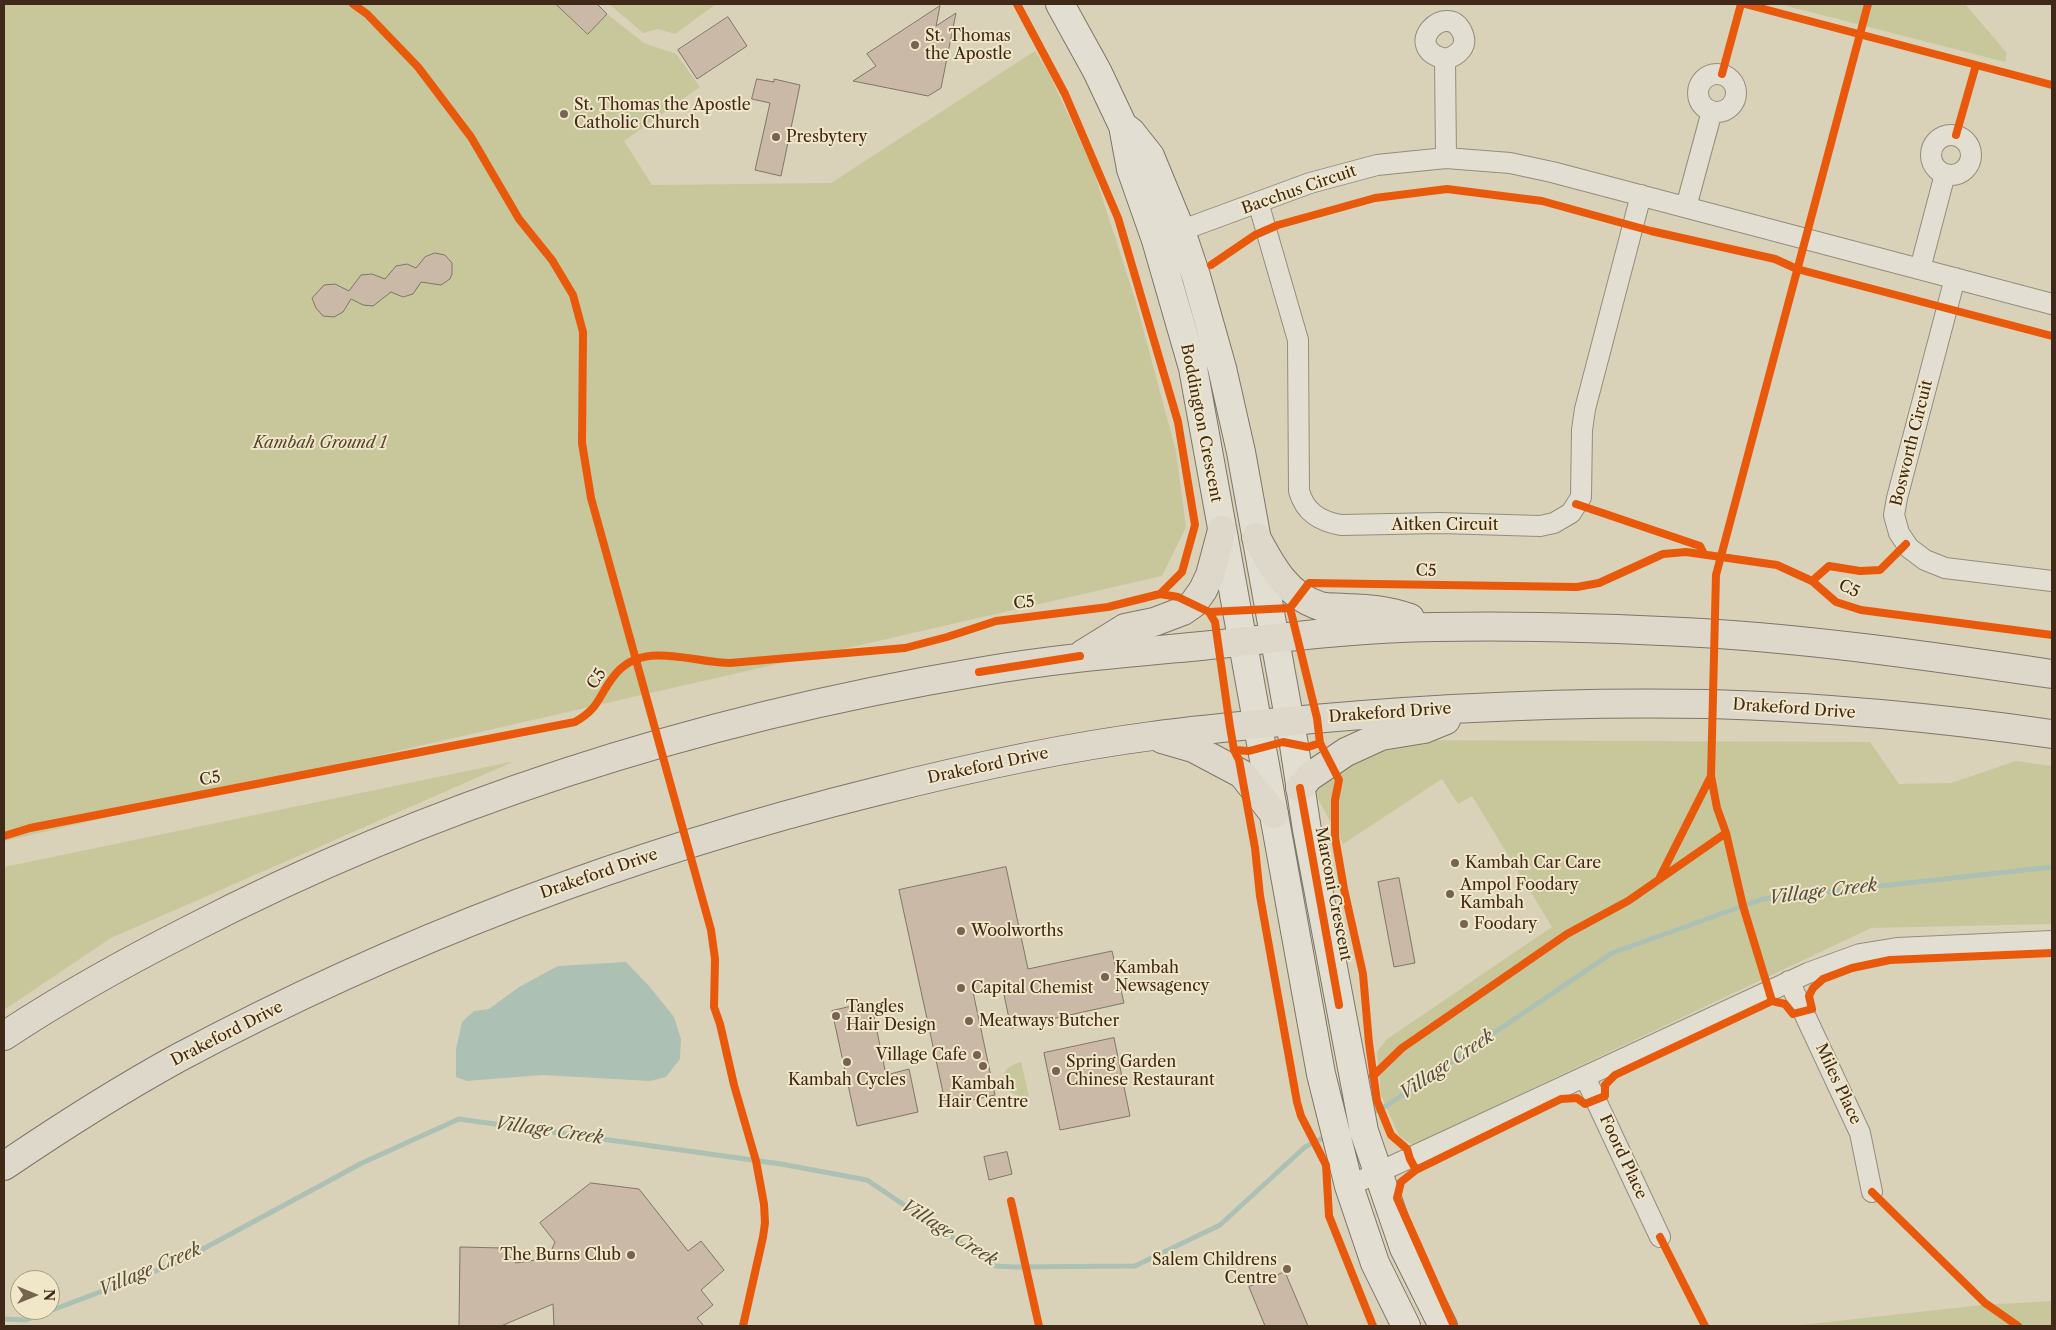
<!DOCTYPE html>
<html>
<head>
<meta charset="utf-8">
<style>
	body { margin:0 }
	#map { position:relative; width:2056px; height:1330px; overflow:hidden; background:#dad2b8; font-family:"Libre Caslon Text",serif }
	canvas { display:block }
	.frame { position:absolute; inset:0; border:5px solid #402919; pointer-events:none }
	.north { position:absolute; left:10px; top:1270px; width:50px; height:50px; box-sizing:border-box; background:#f0e6c8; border:1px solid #aa9a82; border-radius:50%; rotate:90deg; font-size:14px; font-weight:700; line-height:20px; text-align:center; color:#402919 }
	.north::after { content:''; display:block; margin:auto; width:18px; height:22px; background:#766451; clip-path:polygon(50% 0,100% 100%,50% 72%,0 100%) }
</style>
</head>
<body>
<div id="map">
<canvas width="2056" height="1330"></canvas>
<div class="frame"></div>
<div class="north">N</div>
</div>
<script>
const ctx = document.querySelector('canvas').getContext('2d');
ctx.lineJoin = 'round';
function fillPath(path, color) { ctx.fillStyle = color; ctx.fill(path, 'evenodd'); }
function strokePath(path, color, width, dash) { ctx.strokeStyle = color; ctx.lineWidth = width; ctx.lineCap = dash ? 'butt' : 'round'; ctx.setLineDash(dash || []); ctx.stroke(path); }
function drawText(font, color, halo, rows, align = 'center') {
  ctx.font = font + ' "Libre Caslon Text",serif'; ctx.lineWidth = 4; ctx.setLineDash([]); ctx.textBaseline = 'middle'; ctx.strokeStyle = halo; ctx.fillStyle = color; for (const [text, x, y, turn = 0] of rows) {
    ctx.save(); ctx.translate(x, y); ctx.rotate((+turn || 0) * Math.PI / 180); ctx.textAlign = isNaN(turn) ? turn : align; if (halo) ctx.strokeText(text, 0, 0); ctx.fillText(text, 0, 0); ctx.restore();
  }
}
fillPath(new Path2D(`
	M4,4H556L588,34L607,14L644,43L676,54L700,87L624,141L652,185L831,183L1035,51L1049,73L1093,169L1135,299L1176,451L1186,527L1162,576L4,841Z
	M609,4H716L675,34L658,29L643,33Z
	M1779,4H1965L2007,53L2005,62Z
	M1402,740L1870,742L1899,784L1951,783L2016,761L2052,766V924L1871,928L1413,1145L1399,1136L1381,1095L1377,1052L1387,1039L1552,927L1472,796L1458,804L1442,779L1343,844L1313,790L1321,776Z
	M515,761L111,938L4,1010V867Z
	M1021,1062L1029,1096C1001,1099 991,1069 1021,1062Z
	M2052,1301V1326H1792L1982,1305Z`), '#c8c79c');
fillPath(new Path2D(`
	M626,962L649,986L674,1017L681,1039L680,1059L666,1077L650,1081L542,1075L467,1081L456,1077V1049L462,1022L474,1011L489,1009L519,987L558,966Z`), '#adc0b4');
strokePath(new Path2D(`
	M1368,1115L1386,1106L1612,953L1743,906L1763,899L2052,867
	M4,1319L26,1320L179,1262L362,1163L459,1119L781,1164L867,1180L995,1266L1015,1267L1135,1266L1220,1225L1305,1147L1327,1136`), '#adc0b4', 5);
const building = new Path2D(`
	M556,4H597L607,14L588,34Z
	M940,6L936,26L956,13L941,88L928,96L853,81L876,66L867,54Z
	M728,17L747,46L697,79L678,50Z
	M757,79L774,82V79L800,85L781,176L755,170L770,103L752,99Z
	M435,253L445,255L452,263V274L450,279L441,285L421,282L413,294L403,297L391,292L373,306L363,305L351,299L343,312L334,317L323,316L316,308L312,298L324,285L335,284L349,291L361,275L372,274L385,279L396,266L407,264L416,268L425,257Z
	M1006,867L1028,969L1112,951L1124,1003L1011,1028L1002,985L973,992L995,1095L946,1106L899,890Z
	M1399,878L1415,963L1394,967L1378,882Z
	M871,1002L886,1075L909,1069L918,1112L857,1126L832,1011Z
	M1114,1038L1130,1116L1060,1130L1044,1053Z
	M1007,1152L1012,1174L989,1180L984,1157Z
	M591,1183L639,1189L688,1251L701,1241L724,1270L701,1290L713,1305L697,1318L704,1326H554L553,1304L501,1326H459L460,1247L502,1248L516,1263L548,1258L555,1242L540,1223Z
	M1285,1272L1308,1326H1265L1249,1287Z`);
fillPath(building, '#cab9a6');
strokePath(building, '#7e7668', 1);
const street = new Path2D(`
	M1445,59C1458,56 1469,46 1462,32C1447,0 1399,47 1445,59L1446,158
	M1698 93a19 19 0 1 1 38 0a19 19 0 1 1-38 0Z
	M1931 155a20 20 0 1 1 40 0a20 20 0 1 1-40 0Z
	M1258,202L1298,340L1299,491C1305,512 1319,521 1341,525L1440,523L1540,526L1554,523L1571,513L1581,497L1582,430L1585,409L1641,195
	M1686,207L1712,111
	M1169,235L1310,183L1377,165L1446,158L1510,163L1552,172L2052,304
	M1920,269L1945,174
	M1955,278L1897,498L1894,515L1899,533L1909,548L1925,560L1945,568L2052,581
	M1789,981L1860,1133L1872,1192
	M1585,1077L1660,1237
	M1349,1186L1808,973L1860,954L1897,948L2052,941`);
const secondary = new Path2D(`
	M1060,4L1097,71L1123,126L1131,169L1156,240L1193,368L1321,1074L1349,1186L1375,1263L1406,1326
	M1123,126L1131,132L1150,156L1181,231L1196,276L1222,368L1241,452L1294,745L1307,830L1364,1131L1404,1248L1443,1326`);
const highway = new Path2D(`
	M1256,537C1271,565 1287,596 1320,606C1328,608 1338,607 1346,608C1371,609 1387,610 1410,618
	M1083,654L1125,628L1154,622L1183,611L1193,604L1203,590L1210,575L1222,530
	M1162,739L1193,748L1242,774L1274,814
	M1300,788L1309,777L1346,752L1381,736L1424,729L1446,720
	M4,1036C63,997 126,962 189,930C436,802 704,718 978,672C1052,659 1126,653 1201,646C1279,638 1356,628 1435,627C1524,625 1613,628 1702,633C1819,640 1936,657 2052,674
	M4,1166C60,1128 118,1091 178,1058C399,940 635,851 878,791C969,768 1060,748 1152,736C1188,731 1224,728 1259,724C1409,709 1559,701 1710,704C1823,707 1940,718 2052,734`);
strokePath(street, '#948d7d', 22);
strokePath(secondary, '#7e7668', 30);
strokePath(highway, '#7e7668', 30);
strokePath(street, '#e2ded1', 20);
strokePath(secondary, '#e2ded1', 28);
strokePath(highway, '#ddd8c9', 28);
strokePath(new Path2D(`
	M353,4L367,14L418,67L471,137L519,219L552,260L573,295L583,332L582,443L591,498L711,930L715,959L714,1007L720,1024L734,1085L756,1161L764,1204L765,1223L763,1237L743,1326
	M1017,4L1065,94L1118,218L1178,422L1195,525L1182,572L1160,594
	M1745,4L2052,85
	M1722,74L1741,4
	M1956,135L1976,65
	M1211,265L1255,235L1278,225L1375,198L1447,189L1542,201L1651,231L1775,259L1797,269L2052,336
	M1576,504L1700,546L1704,554
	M1812,581L1829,566L1860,571L1880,570L1906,544
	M1290,608L1309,583L1577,587L1599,583L1663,554L1686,552L1777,565L1812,581L1836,602L1861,610L2052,635
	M1290,608L1317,718L1320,743L1339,780L1335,800V837L1344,889L1363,974L1369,1043L1377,1101L1391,1135L1407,1149L1410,1159L1416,1170L1401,1182L1397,1198L1454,1326
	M1209,612L1215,622L1230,727L1234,750L1239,760L1255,848L1260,896L1297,1102L1301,1116L1326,1165L1329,1216L1373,1326
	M979,672L1080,656
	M1234,750L1249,751L1283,742L1308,747L1320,743
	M1300,788L1339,1005
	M4,836L30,828L575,722C600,708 598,696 614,676C642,639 692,663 730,663L905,648L947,637L996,621L1108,607L1160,594L1178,597L1209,612L1290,608
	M1660,877L1711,776
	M1772,1001L1743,906L1726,833L1717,808L1711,776L1716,575L1868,4
	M1373,1076L1402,1048L1567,934L1628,901L1726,833
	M1416,1170L1561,1099L1577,1098L1585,1104L1605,1096V1085L1615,1075L1772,1001L1785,1004L1793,1014L1812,1009L1809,996L1813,988L1823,979L1852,968L1890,960L2052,953
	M1872,1192L1985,1303L2018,1326
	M1011,1201L1039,1326
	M1660,1237L1705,1326`), '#e8590c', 8);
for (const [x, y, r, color] of [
	[915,45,5,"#766451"],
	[564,114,5,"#766451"],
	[776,137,5,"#766451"],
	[1455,863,5,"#766451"],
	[1450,894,5,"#766451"],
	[1464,924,5,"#766451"],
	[961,931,5,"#766451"],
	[1105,977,5,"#766451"],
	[961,988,5,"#766451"],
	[836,1016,5,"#766451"],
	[969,1021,5,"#766451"],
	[977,1055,5,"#766451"],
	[847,1062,5,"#766451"],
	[983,1066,5,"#766451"],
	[1056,1071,5,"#766451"],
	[631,1255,5,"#766451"],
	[1287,1269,5,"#766451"]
]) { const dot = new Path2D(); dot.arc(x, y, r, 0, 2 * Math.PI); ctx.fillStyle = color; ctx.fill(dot); strokePath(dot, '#f0e6c8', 2); }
drawText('16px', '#402919', '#f0e6c8', [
	["St. Thomas",925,36],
	["the Apostle",925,54],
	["St. Thomas the Apostle",574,105],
	["Catholic Church",574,123],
	["Presbytery",786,137],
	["Kambah Car Care",1465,863],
	["Ampol Foodary",1460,885],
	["Kambah",1460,903],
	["Foodary",1474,924],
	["Woolworths",971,931],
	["Kambah",1115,968],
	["Newsagency",1115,986],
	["Capital Chemist",971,988],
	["Tangles",846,1007],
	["Hair Design",846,1025],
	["Meatways Butcher",979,1021],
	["Village Cafe",967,1055,"right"],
	["Spring Garden",1066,1062],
	["Chinese Restaurant",1066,1080],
	["Kambah Cycles",847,1080,"center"],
	["Kambah",983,1084,"center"],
	["Hair Centre",983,1102,"center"],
	["The Burns Club",621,1255,"right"],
	["Salem Childrens",1277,1260,"right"],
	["Centre",1277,1278,"right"]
], 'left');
drawText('16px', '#402919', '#f0e6c8', [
	["Bacchus Circuit",1299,190,-19],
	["Boddington Crescent",1201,423,79],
	["Bosworth Circuit",1912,443,-76],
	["Aitken Circuit",1445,525],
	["C5",1426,571,1],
	["C5",1849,589,26],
	["C5",1024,603,-6],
	["C5",597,679,-58],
	["Drakeford Drive",1794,709,4],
	["Drakeford Drive",1390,713,-4],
	["Drakeford Drive",988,766,-12],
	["C5",210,779,-11],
	["Drakeford Drive",599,874,-19],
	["Marconi Crescent",1333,894,79],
	["Drakeford Drive",227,1034,-27],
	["Miles Place",1838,1084,65],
	["Foord Place",1623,1157,65]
]);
drawText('italic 16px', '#58472f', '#f0e6c8', [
	["Kambah Ground 1",320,443]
]);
drawText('italic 18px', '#564d3f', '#f0e6c8', [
	["Village Creek",1823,892,-7],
	["Village Creek",1447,1065,-34],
	["Village Creek",549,1131,8],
	["Village Creek",949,1233,32],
	["Village Creek",150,1270,-23]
]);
</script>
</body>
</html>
